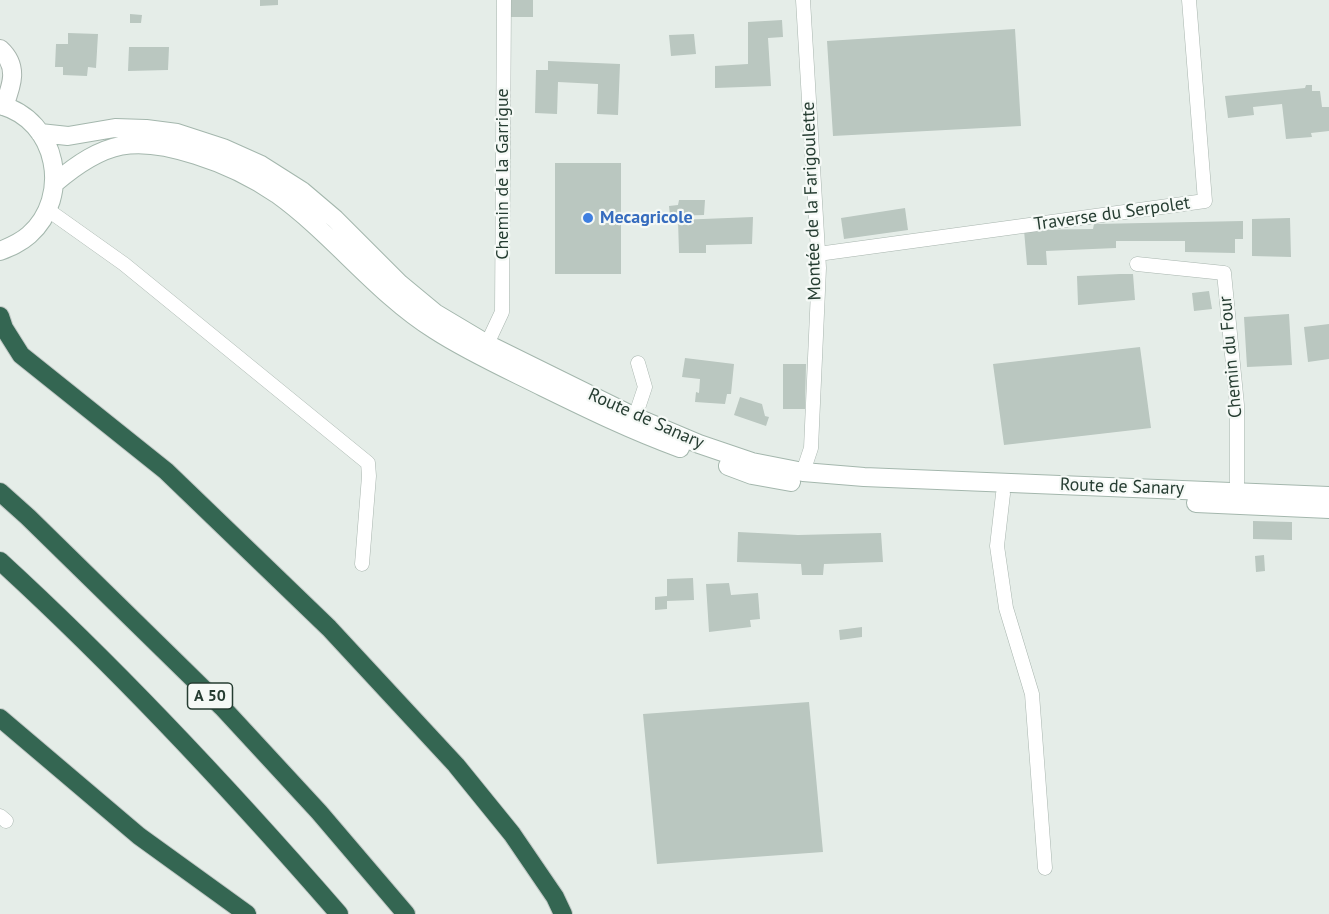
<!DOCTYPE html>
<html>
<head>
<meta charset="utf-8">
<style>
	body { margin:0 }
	canvas { display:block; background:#e5ede8 }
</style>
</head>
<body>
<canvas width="1329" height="914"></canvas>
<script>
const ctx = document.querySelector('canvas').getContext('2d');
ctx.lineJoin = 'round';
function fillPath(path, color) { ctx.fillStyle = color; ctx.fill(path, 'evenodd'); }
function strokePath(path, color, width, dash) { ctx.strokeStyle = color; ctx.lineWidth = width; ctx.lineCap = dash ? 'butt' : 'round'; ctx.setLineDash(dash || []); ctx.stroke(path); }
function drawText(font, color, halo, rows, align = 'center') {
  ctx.font = font + ' "PT Sans",sans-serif'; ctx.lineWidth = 4.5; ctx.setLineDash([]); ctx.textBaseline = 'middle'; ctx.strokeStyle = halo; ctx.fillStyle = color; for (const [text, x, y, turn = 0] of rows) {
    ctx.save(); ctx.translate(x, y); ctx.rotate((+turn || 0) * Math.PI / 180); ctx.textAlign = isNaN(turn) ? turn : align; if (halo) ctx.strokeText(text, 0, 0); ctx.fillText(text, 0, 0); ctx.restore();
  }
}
fillPath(new Path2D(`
	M260,0H278V5L260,6Z
	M509,0H533V17H509Z
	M130,14L142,15L141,23H130Z
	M782,20L783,37L768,38L771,86L715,88V66L748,64V22Z
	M1015,29L1021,126L833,136L827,41Z
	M68,33L98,34L96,68L88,67L87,76L63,75V67H55L56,44H68Z
	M694,34L696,54L671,56L669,35Z
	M129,47H169L168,70L128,71Z
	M548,61L620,64L618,115L597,114L598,84L558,82L557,114L535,113L536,70H548Z
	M1306,85H1312V91H1320L1322,107H1329V131L1311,133L1312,137L1286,139L1282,104L1253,107L1254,115L1228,118L1225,96L1305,88Z
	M555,163H621V274H555Z
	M679,200H705L704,215L670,216L669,206L678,205Z
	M905,208L908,230L844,239L841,218Z
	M753,217L752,244L706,245V253H679L678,220Z
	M1290,218L1291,257L1252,256V219Z
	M1243,221V239H1235V253L1185,252V241H1116V248L1046,251L1047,265H1027L1024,230L1093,229L1094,224Z
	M1120,274H1133L1135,300L1078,305L1077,276Z
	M1209,291L1212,309L1194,311L1192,293Z
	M1289,314L1292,365L1247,367L1244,317Z
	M1329,324V359L1308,362L1304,327Z
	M1140,347L1151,428L1004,445L993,364Z
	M685,358L734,364L731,394H727L725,404L695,402L696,392L699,393L700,379L682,377Z
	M783,364H806L805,409H783Z
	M740,397L762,404L765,416L769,417L766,426L734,415Z
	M1253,521L1292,522V540L1253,539Z
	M738,532L798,535L881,533L883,562L824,564L823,575H802L801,564L737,562Z
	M1264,555L1265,571L1256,572L1255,556Z
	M693,578L694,600L667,601V609L655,610V597L667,596V579Z
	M729,583L731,595L758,593L760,619L750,620L751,627L709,632L706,584Z
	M862,627V637L840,640L839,630Z
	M809,702L823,852L657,864L643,714Z`), '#bac7c0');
const lane = new Path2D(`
	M803,0L819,268L811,448L803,472
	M48,210L124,264L368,463L369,476L362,564
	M818,254L1205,201L1189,0
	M1137,264L1224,273L1237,405V492
	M487,344L502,312L504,0
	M635,417L645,387L638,363
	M1003,494L997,546L1006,608L1032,694L1045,868
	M0,816L6,821`);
const street = new Path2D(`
	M0,49C19,66 12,85 4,106`);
const secondary = new Path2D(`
	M0,105C58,120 72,197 29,235C20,243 10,247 0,251
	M40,133L68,136L115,128L146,129L177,133L223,148L261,165L302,191L335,219L400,284L435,313L487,344L635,417L699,444L752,462L803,472L864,477L1329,496
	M55,183C104,141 135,135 196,155C225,164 252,177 277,194C334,235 376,293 435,330C469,352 507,369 543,387C588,409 633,431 680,448
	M728,466L752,475L791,482
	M1196,503L1329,509`);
const highway = new Path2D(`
	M0,316L4,328L21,355L166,471L329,628L456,765L512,834L555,897L563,914
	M0,492L28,517L222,707L319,812L406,914
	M0,561C120,671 232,791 339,914
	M0,718L139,836L247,914`);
strokePath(lane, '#a8b5ae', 15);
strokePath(street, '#a8b5ae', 20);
strokePath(secondary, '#a4b7ad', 20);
strokePath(highway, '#c2c9c6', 20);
strokePath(lane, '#fff', 14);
strokePath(street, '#fff', 18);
strokePath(secondary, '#fff', 18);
strokePath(highway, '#346652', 18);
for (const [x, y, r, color] of [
	[588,218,6,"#3f7fe0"]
]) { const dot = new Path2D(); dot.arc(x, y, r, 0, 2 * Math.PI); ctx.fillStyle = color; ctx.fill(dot); strokePath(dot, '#f5f9f6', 2); }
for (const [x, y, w] of [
	[210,696,45]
]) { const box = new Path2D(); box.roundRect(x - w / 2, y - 13, w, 26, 4.5); ctx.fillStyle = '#f5f9f6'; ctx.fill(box); strokePath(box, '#263d32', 1.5); }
drawText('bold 16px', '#263d32', null, [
	["A 50",210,696]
]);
drawText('18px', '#263d32', '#f5f9f6', [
	["Chemin de la Garrigue",503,174,-90],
	["Montée de la Farigoulette",812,201,-92],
	["Traverse du Serpolet",1112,214,-8],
	["Chemin du Four",1231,357,-95],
	["Route de Sanary",646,419,24],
	["Route de Sanary",1122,487,2]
]);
drawText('bold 18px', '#366cbe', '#f5f9f6', [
	["Mecagricole",600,218]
], 'left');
</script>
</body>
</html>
